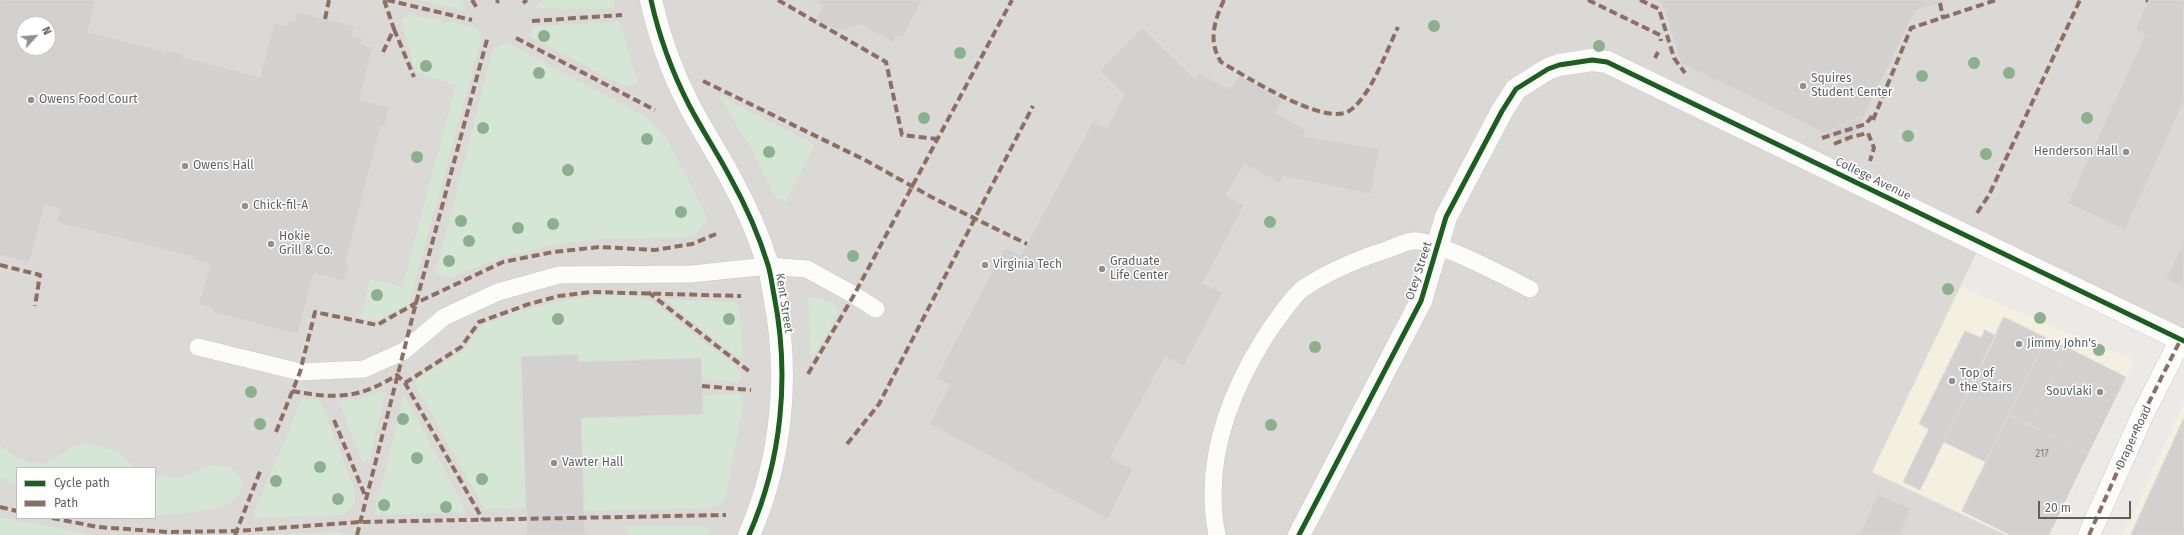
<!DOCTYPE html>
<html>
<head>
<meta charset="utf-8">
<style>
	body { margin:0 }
	#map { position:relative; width:2184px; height:535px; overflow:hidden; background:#ebeae6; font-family:"Fira Sans",sans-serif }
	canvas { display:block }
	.legend { position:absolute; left:16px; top:467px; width:140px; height:52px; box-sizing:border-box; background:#fff; border:1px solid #bebfc1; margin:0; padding:5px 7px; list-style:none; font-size:12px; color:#5c5f63 }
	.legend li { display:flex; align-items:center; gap:8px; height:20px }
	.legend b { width:20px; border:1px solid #bebfc1 }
	.north { position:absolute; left:16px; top:16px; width:40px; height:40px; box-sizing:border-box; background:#fff; border:1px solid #bebfc1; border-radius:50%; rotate:64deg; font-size:11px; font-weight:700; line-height:16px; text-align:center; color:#5c5f63 }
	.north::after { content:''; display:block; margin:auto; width:14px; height:18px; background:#8e9091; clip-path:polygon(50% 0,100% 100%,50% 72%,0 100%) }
	.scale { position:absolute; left:2038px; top:501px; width:93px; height:18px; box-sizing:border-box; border:2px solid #5c5f63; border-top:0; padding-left:5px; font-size:12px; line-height:14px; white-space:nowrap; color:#5c5f63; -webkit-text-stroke:3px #fff; paint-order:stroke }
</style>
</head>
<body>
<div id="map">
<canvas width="2184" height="535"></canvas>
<ul class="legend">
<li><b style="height:5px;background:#1b5e20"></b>Cycle path</li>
<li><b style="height:5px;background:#8d6e63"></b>Path</li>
</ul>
<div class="north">N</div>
<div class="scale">20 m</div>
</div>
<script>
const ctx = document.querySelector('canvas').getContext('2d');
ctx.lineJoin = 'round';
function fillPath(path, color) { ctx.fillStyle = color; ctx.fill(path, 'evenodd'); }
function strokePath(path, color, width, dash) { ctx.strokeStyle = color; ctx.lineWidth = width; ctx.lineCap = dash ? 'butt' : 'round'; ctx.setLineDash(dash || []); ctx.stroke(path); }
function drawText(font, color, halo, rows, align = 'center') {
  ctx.font = font + ' "Fira Sans",sans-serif'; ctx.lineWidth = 3; ctx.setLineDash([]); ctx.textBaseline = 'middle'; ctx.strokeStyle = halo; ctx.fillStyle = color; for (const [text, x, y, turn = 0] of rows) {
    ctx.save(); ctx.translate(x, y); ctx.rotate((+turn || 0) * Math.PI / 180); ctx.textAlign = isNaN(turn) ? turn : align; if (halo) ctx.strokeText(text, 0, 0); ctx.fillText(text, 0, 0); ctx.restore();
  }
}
fillPath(new Path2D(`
	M1960,287L2135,361L2051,535H2006L1872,472Z
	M2184,402V535H2123Z`), '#f3f0e0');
fillPath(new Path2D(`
	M0,0H2184V339L1981,243L1872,472L2006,535H0ZM24,24H48V48H24ZM17,468H155V518H17Z`), '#dbd9d5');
fillPath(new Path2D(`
	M418,0H461L467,11Z
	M543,0H614L615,7L604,9L534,8Z
	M408,14L474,27L478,31L481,40L409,304L378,320L361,318L370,279L402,287L456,85L416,72L401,21Z
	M619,22L638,83L632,85H622L529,36L533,27L537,26Z
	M503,43L511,45L646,117L664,135L705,213L706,223L698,232L683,238L598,239L555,244L498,259L451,278L435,274L492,54L496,47Z
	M720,96L815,145L786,202L775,197L751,149Z
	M602,295L636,296L652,301L739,369L742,375L739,382L702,379L701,358L578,362V355L521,357L527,508L484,509L415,384L416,380L463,351L481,326L518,311L563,300Z
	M818,297L832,304L839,312L811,361L808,298Z
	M664,299L736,302L739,308L743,359L736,356Z
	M380,392H386L369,460L365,463L362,461L338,400L358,399Z
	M740,393L743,405L725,501L711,508L584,511L581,418L702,414V396Z
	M404,394L466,512L374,515Z
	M302,399L320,400L355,491V503L345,515L256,518L253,515Z
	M83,444C108,446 118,451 137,468H17V485L0,477V445C16,458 36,472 56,458C66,451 71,446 83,444Z
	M210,465C228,466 235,466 243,483C241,491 237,499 229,503C208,513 178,513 155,515V476L181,478Z
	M0,517L92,535H0Z
	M628,526H701L708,529L710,535H628Z
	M338,532L351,535H268Z`), '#d5e6d4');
const building = new Path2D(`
	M0,0H96L88,32L166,52V50L183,54V57L260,77L274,23L287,26L288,20L294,22L297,12L354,26L351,36L362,39L361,44L373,47L359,100L389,107L385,127L381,126L345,263L349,264L344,281L314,273L298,334L212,312L213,308L199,304L210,264L192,259L193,257L56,222L60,209L45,205L29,263L0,255ZM24,24H48V48H24Z
	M812,0H922L902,38L897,35L893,42L860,24L840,31L816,20L823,6Z
	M1656,0H1948L1915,11L1864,116L1824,133L1681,63L1662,3Z
	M2149,0H2184V101L2125,230L2068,203L2145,35L2135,30Z
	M1143,28L1196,80L1198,73L1230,89L1239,76L1282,99L1276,113L1306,130L1303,136L1379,149L1371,194L1283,176L1280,183L1244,164L1226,195L1244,205L1203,283L1222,293L1184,366L1165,357L1110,458L1133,469L1108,519L929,424L950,385L936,378L1005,248L1021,255L1093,121L1107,128L1124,95L1100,71Z
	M1864,116L1849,145L1824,133Z
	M2184,241V288L2166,279Z
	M2004,317L2046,338L1986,462L1944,442Z
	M1985,330L1996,336L1920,490L1903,482L1929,429L1919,424L1965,331L1981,338Z
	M2046,338L2068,348L2030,425L2009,415Z
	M2068,348L2126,377L2088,454L2030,425Z
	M578,355V362L701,358L703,414L581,418L585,535H604H527L521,357Z
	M2009,415L2088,454L2049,535H2010L1962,511Z
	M2184,418V535H2131Z
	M1878,494L1911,509L1900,535H1860Z`);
fillPath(building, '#d2d1cf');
strokePath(building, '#dad9d6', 1);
const service = new Path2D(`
	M198,347L300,372L364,369L404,351L444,317L498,292L559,275L691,274L768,266L807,269L854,295L876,309
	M1217,535C1203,465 1228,396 1265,337C1276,321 1288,302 1302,289C1307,285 1314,282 1320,278C1343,265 1364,257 1389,249C1397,246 1405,242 1412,241C1433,238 1508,278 1530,289`);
const pedestrian = new Path2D(`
	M2089,535L2144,412L2181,339`);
const minor = new Path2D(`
	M1299,535L1421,301L1446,217L1502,111L1516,89L1548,69L1559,65L1592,60L1607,62L2184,341`);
const tertiary = new Path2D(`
	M651,0C659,36 672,72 689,105C702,130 718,154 731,179C746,206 759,236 768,265C771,275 772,285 774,295C790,375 782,460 749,535`);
strokePath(service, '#c8c8c8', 18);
strokePath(pedestrian, '#c8c8c8', 23);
strokePath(minor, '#c8c8c8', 23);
strokePath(tertiary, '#c8c8c8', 23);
strokePath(service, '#fcfcfb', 17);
strokePath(pedestrian, '#fcfcfb', 22);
strokePath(minor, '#fcfcfb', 22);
strokePath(tertiary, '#fcfcfb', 22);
strokePath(new Path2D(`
	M387,0L472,20
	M472,0L477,8
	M778,0L886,62L902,135L937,139
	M1224,0C1214,21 1208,42 1221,62C1245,76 1325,127 1349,111C1370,98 1387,50 1398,27
	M1588,0L1660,35L1661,41
	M1640,0L1659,9L1674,58L1685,73
	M2146,0L2148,1
	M497,3L498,0
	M523,3L527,0
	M1940,3L1943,18
	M325,19L329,0
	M532,21L622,15
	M394,29L414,77
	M516,38L655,110
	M383,52L394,29L384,0
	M1655,58L1658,52
	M703,81L865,160L935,199L1027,244
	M1873,120L1911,28L1996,0
	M1822,138L1866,124L1873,115
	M1834,144L1851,137L1868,133L1874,148L1870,161
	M1977,213L1989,195L2080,0
	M0,265L40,275L35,306
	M648,292L750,372
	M808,374L854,295L1012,0
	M405,383L461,347L479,322L529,304L559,296L592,292L741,296
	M702,386L751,390
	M292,391C335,399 359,399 397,375L405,383L483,520
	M334,420L366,498
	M276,432L300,372L315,312L377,325L416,303L503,262L553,252L600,247L655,250L692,244L716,234
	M847,444L879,404L1033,106
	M0,507L17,511
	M52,518L98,527L168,532L236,531L360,522L726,515
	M235,535L261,469
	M357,535L416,303L488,36
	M2089,535L2144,412L2181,339`), '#8d6e63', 4, [8, 4]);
strokePath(new Path2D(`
	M651,0C659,36 672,72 689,105C702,130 718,154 731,179C746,206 759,236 768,265C771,275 772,285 774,295C790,375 782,460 749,535
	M1299,535L1421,301L1446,217L1502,111L1516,89L1548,69L1559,65L1592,60L1607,62L2184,341`), '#1b5e20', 5);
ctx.fillStyle = '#8cb08d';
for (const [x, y] of [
	[1434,26],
	[544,36],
	[1599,46],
	[960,53],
	[1974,63],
	[426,66],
	[539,73],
	[2009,73],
	[1922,76],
	[924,118],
	[2087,118],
	[483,128],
	[1908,136],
	[647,139],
	[769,152],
	[1986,154],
	[417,157],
	[568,170],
	[681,212],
	[461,221],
	[1270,222],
	[553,224],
	[518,228],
	[469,241],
	[853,256],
	[449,261],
	[1948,289],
	[377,295],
	[2040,318],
	[558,319],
	[729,319],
	[1315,347],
	[2099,350],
	[251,392],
	[403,419],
	[260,424],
	[1271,425],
	[417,458],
	[320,467],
	[482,479],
	[276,481],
	[338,499],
	[384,505],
	[446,507]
]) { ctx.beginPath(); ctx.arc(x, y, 6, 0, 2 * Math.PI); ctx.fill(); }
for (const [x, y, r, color] of [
	[1803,86,4,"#8e9091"],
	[31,100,4,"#8e9091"],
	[2126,152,4,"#8e9091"],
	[185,166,4,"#8e9091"],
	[245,206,4,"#8e9091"],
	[271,244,4,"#8e9091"],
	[985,265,4,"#8e9091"],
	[1102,269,4,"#8e9091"],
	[2019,344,4,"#8e9091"],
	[1952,381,4,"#8e9091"],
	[2100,392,4,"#8e9091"],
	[554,463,4,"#8e9091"]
]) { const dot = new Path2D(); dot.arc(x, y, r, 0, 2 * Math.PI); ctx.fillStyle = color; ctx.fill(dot); strokePath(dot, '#fff', 1.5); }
drawText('10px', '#7b7d7f', null, [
	["217",2042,454]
]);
drawText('12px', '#5c5f63', '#fff', [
	["Squires",1811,79],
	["Student Center",1811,93],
	["Owens Food Court",39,100],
	["Henderson Hall",2118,152,"right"],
	["Owens Hall",193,166],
	["Chick-fil-A",253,206],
	["Hokie",279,237],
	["Grill & Co.",279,251],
	["Graduate",1110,262],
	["Life Center",1110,276],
	["Virginia Tech",993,265],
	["Jimmy John's",2027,344],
	["Top of",1960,374],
	["the Stairs",1960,388],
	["Souvlaki",2092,392,"right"],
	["Vawter Hall",562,463]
], 'left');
drawText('12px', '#5c5f63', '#fff', [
	["College Avenue",1873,179,26],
	["Otey Street",1419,271,-72],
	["Kent Street",784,303,81],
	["Draper Road",2134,437,-65]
]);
</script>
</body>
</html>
